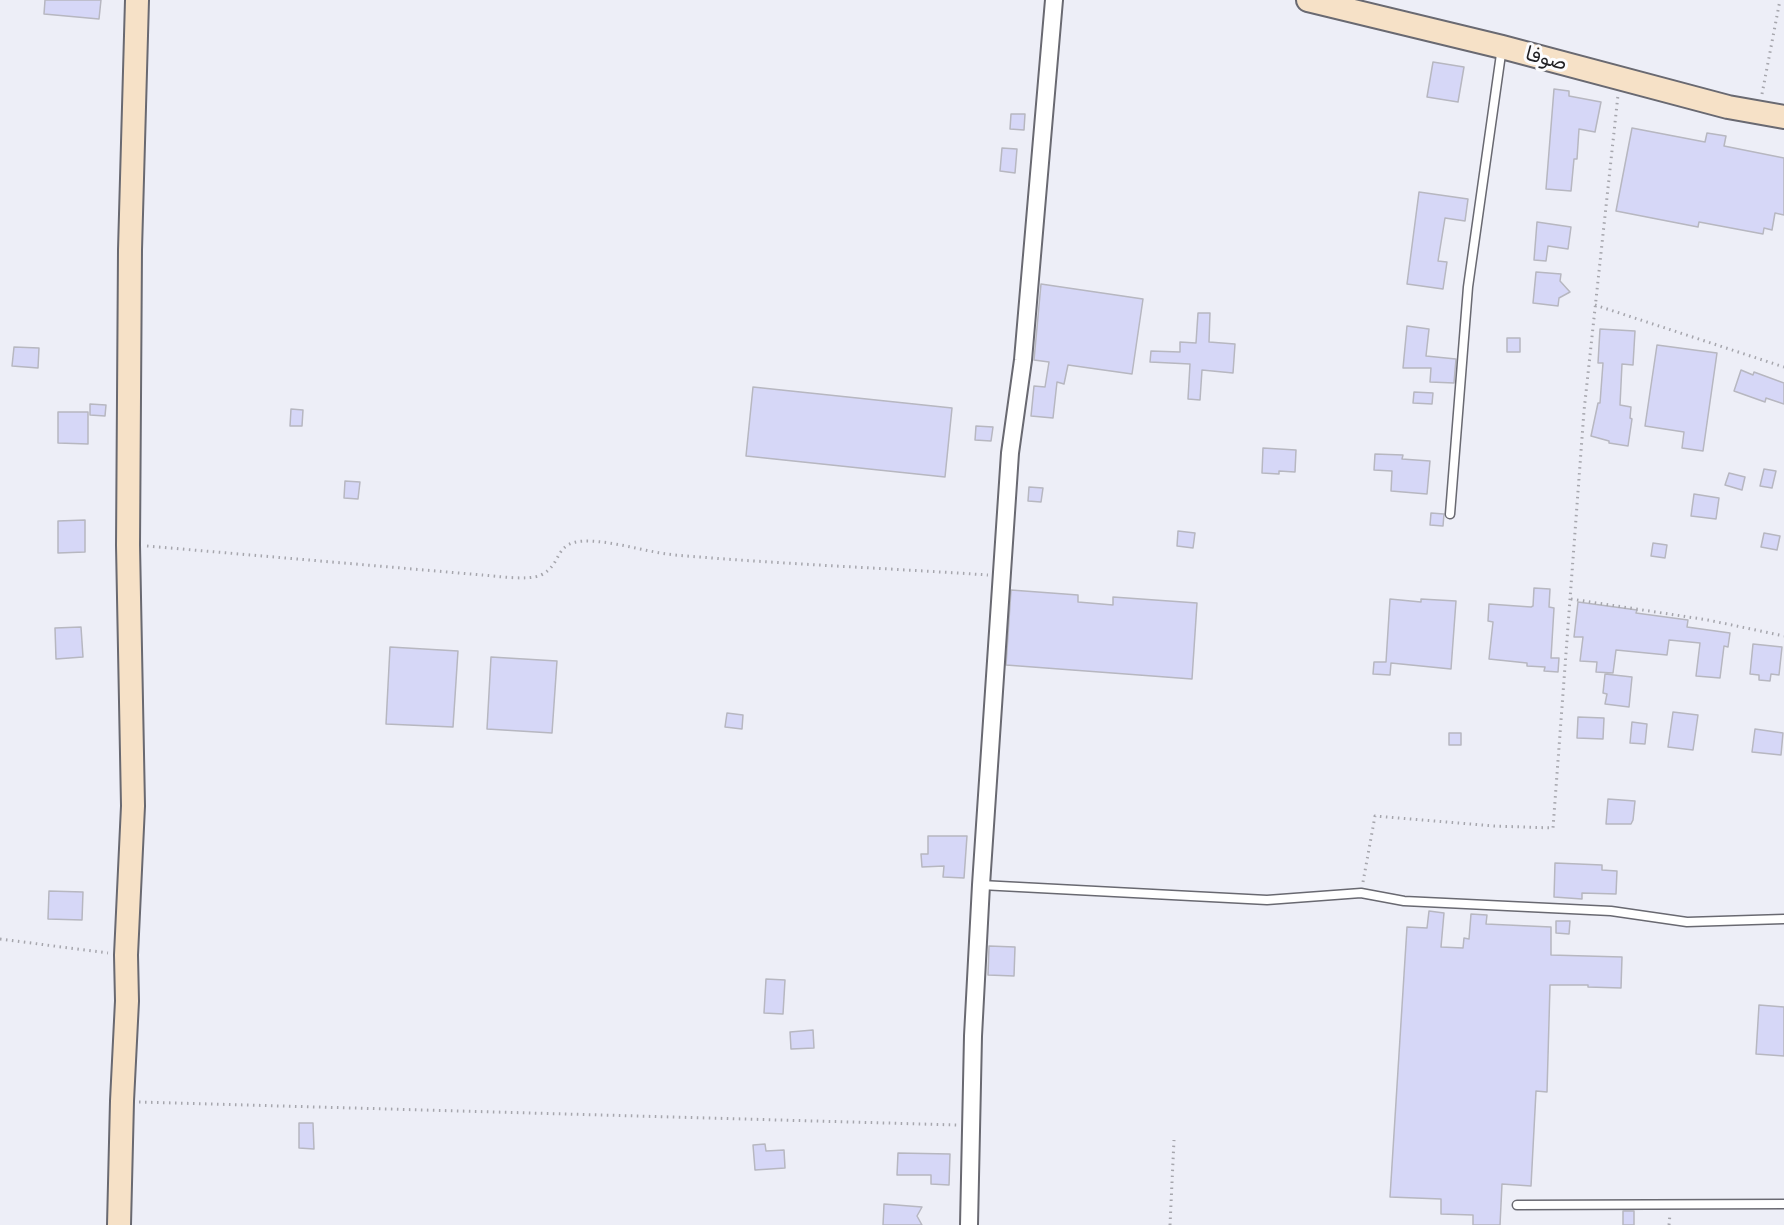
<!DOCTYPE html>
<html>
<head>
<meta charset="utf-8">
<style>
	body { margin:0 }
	canvas { display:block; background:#edeef7 }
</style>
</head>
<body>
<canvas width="1784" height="1225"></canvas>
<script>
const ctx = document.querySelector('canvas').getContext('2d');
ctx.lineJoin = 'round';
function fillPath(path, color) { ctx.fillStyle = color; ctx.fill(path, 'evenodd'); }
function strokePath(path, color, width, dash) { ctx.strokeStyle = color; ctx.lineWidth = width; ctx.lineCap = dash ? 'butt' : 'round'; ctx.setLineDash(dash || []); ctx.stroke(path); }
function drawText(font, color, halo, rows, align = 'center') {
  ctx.font = font + ' Rubik,Cairo,sans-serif'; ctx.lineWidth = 6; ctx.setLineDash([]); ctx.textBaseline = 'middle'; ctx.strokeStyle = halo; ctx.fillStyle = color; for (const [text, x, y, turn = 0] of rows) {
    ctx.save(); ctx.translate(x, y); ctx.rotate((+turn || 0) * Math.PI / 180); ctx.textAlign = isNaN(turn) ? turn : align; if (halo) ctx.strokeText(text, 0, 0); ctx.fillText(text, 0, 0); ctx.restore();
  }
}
const building = new Path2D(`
	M45,0H101L99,19L44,14Z
	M1433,62L1464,67L1458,102L1427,97Z
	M1554,89L1569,91V96L1601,102L1595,132L1579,129L1577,159H1574L1571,191L1546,189Z
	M1011,114H1025L1024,130L1010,129Z
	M1632,128L1705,142L1707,133L1726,136L1724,146L1784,158V215L1775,213L1772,230L1764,228L1763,234L1699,222L1698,227L1616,211Z
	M1002,148L1017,149L1015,173L1000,171Z
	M1419,192L1468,199L1465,221L1445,218L1438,261L1447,262L1443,289L1407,284Z
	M1537,222L1571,227L1568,249L1548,246L1546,261L1534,260Z
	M1536,272L1561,274L1560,281L1570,292L1559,298L1558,306L1533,303Z
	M1041,284L1143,299L1132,374L1068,365L1064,384L1057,382L1053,418L1031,416L1034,386L1045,387L1049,362L1034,360Z
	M1198,313H1210L1209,342L1235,344L1233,373L1202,370L1200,400L1188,399L1190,364L1150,362L1151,351L1180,352V342L1196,343Z
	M1407,326L1429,329L1426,356L1456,359L1454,383L1430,382L1431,368H1403Z
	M1600,329L1635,331L1633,365L1622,364L1620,405L1631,407L1630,418L1632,419L1628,446L1609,443V441L1591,436L1598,403H1600L1603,363H1598Z
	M1507,338H1520V352H1507Z
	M1657,345L1717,353L1703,451L1682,448L1684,432L1645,426Z
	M14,347L39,348L38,368L12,366Z
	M1741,370L1753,375L1754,372L1784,383V404L1766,398L1765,402L1734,391Z
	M753,387L952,408L945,477L746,456Z
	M1414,392L1433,393L1432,404L1413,403Z
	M90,404L106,405L105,416L90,415Z
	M291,409L303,410L302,426H290Z
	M58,412H88V444L58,443Z
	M976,426L993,427L991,441L975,440Z
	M1263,448L1296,450L1295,472L1279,471V474L1262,473Z
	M1375,454L1403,455L1402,459L1430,461L1427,494L1391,491L1392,471L1374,470Z
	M1764,469L1776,471L1772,488L1760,486Z
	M1729,473L1745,477L1742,490L1725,485Z
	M345,481L360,482L358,499L344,498Z
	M1029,487L1043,488L1041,502L1028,501Z
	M1694,494L1719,498L1716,519L1691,516Z
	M1431,513L1444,514L1443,526L1430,525Z
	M85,520V552L58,553V521Z
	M1178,531L1195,533L1193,548L1177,546Z
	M1764,533L1780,536L1777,550L1761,547Z
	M1653,543L1667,545L1665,558L1651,556Z
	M1534,588L1550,589L1549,607L1554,608L1551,658H1559L1558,672L1544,671L1545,667L1527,666V663L1489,659L1493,622L1488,621L1489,604L1531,607L1533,606Z
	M1011,590L1078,595V602L1113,605V597L1197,603L1192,679L1006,665Z
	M1390,599L1421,602V599L1456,601L1451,669L1391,663L1390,675L1373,674L1374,662H1386Z
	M1578,602L1637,610L1636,613L1688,620L1687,627L1730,633L1728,647L1724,646L1720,678L1696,676L1700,643L1669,640L1667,655L1616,650L1613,673L1596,672L1597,662L1580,661L1583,637H1574Z
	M81,627L83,657L56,659L55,628Z
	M1753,644L1782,647L1779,675L1771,674L1770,681L1759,680V675L1750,674Z
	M390,647L458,651L453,727L386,724Z
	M491,657L557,661L552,733L487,729Z
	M1605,674L1632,677L1629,707L1605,704L1607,694L1603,693Z
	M1673,712L1698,715L1693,750L1668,747Z
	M727,713L743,715L742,729L725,727Z
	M1578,717L1604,718L1603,739L1577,738Z
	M1632,722L1647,724L1645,744L1630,743Z
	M1755,729L1783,733L1781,755L1752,752Z
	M1449,733H1461V745H1449Z
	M1608,799L1635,801L1633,820L1631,824H1606Z
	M928,836H967L964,878L943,877L944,866L922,867L921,854H928Z
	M1555,863L1602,865V870L1617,871L1616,894L1582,893V899L1554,897Z
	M49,891L83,892L82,920L48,919Z
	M1429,911L1444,913L1441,947L1463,948L1464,938L1469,939L1471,914L1487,915L1486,924L1551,927V955L1622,957L1621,988L1588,987V985H1550L1547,1092L1536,1091L1531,1186L1502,1184L1500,1225H1473V1215L1441,1214V1199L1390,1197L1407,927L1427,928Z
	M1556,921H1570L1569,934L1556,933Z
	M989,946L1015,947L1014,976L988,975Z
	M766,979L785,980L783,1014L764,1013Z
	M1759,1005L1784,1007V1056L1756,1054Z
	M813,1030L814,1048L791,1049L790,1032Z
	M299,1123H313L314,1149L299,1148Z
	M765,1144L766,1151L784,1150L785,1168L755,1170L753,1145Z
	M898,1153L950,1154L949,1185L931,1184V1175H897Z
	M884,1204L922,1207L917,1216L922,1225H883Z
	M1623,1211H1634V1225H1623Z`);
fillPath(building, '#d6d7f7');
strokePath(building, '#b7b7c0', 1.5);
const lane = new Path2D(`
	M1450,514L1468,287L1502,47
	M981,885L1267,900L1361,893L1404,901L1611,911L1687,922L1784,919
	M1517,1205L1784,1204`);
const street = new Path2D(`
	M969,1225L973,1036L981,885L1010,453L1023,360L1054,0`);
const secondary = new Path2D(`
	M1308,0L1502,47L1728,107L1784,117
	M119,1225L122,1101L127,1001L126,955L133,806L128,545L130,250L137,0`);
strokePath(lane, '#696971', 11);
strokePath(street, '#696971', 20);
strokePath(secondary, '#696971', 26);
strokePath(new Path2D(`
	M1762,94L1780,0
	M1595,305L1784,367
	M147,546L482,575C497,576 528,581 541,575C564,564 552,540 589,541C618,542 646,552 675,555C779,564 884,568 988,575
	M1571,599L1708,620L1784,636
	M1363,882L1375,816L1494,826L1553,828L1584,411L1618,95
	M0,939L108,953
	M139,1102L957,1125
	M1170,1225L1174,1140
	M1669,1225L1670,1214`), '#a6a6ad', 3, [1.5, 4.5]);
strokePath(lane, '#fff', 8);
strokePath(street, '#fff', 16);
strokePath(secondary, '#f6e1c7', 22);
drawText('20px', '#212124', '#fcfcfe', [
	["صوفا",1546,59,15]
]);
</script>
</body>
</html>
